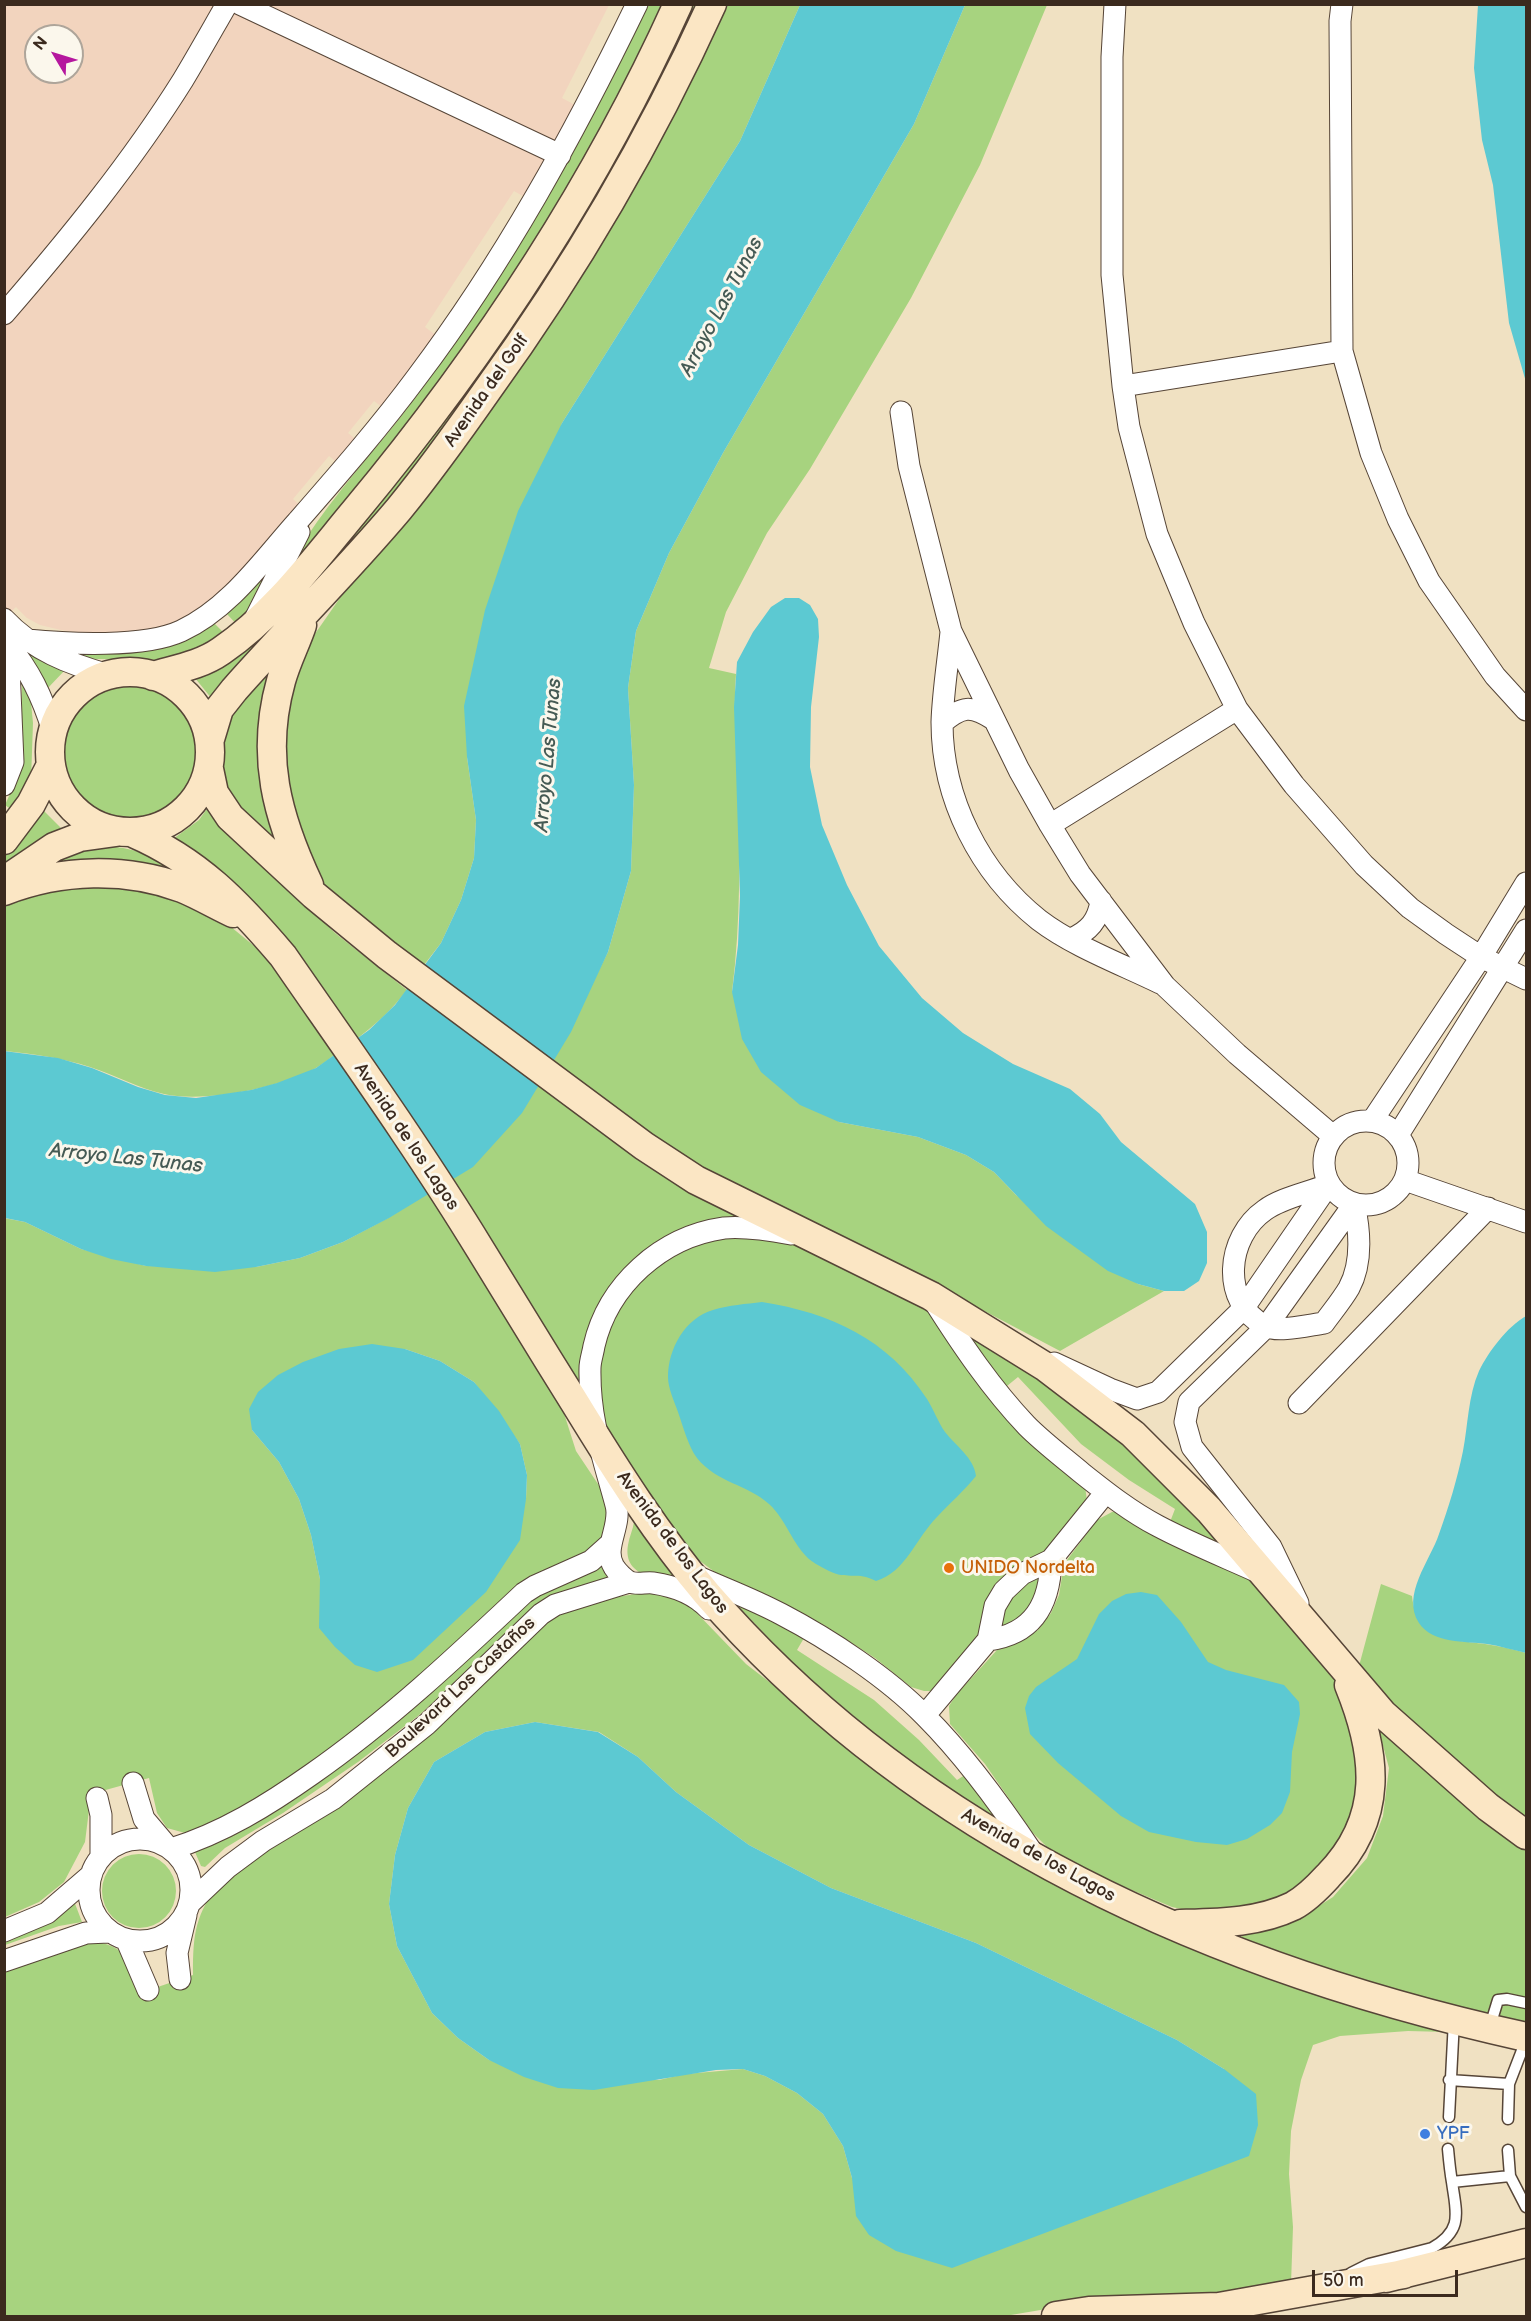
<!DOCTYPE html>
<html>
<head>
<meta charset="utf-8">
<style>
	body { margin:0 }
	#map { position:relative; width:1531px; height:2321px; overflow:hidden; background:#f0e1c2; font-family:"Balsamiq Sans",sans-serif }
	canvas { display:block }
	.frame { position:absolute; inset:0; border:6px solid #3b2a1e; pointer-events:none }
	.north { position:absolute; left:24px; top:24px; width:60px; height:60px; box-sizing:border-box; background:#fbf7ec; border:2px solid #aea59a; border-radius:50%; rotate:308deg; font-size:16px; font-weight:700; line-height:24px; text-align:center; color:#3b2a1e }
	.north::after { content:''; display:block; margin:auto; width:21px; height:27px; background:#b5179e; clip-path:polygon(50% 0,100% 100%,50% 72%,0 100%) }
	.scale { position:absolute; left:1312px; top:2270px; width:146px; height:27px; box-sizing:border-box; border:3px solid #3b2a1e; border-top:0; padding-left:8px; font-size:18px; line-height:21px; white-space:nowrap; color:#3b2a1e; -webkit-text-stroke:4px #fbf7ec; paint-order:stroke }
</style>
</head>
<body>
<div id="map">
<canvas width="1531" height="2321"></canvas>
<div class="frame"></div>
<div class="north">N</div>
<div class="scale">50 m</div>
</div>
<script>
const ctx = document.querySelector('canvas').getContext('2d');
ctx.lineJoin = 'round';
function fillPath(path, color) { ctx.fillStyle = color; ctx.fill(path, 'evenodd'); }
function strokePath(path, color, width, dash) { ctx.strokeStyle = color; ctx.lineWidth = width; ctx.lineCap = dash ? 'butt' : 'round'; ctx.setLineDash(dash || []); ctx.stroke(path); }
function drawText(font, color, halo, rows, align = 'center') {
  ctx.font = font + ' "Balsamiq Sans",sans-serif'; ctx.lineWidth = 6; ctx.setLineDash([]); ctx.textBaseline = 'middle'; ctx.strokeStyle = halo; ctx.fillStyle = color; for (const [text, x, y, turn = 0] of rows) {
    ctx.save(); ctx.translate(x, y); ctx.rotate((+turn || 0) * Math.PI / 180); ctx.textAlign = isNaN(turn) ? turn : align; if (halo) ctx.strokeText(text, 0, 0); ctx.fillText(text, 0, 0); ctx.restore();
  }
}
fillPath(new Path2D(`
	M5,5H609L562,98L577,106L526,198L514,191L425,327L437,336L386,410L374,401L348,433L359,442L340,465L329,456L293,499L303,508L222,595L190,619L153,632L95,635L61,630L40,625L27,618L16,607L5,617ZM36,36H72V72H36Z`), '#f2d4be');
fillPath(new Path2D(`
	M648,5H664L637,62L554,213L430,403L282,580C293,560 304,540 317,522C348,478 386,438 418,394C508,272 584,141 648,5Z
	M688,5H700L603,197L430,458L212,699L195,678L230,661L245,652L258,640L340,549L422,451L498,343Z
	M721,5H800L740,141L562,423L467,757L476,820L474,858L461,900L441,943L424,965L326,889L299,838L290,809L285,747L288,702L298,670L310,641L342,595L456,454Z
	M965,5H1047L980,165L911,298L810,469L767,533L726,612L709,668L736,674C733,710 737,745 738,780C740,851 741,921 732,992L839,1122L918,1137L966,1155L994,1172L1016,1195L1138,1284L1164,1291L1060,1351L920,1277L704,1169L646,1135L553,1061L608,952L631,871L634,785L628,688L636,631L669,553L723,453L914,124Z
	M280,556L241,629L226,613Z
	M214,623L229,638L172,660L96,659L56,653Z
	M14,634L65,670L47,689Z
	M283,655L276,688L289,851L246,819L226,788L220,764L222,740L228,722L237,704Z
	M19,669L29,682L33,723L31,780L16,813L5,805L14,785L20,763L22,687Z
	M58 752a71 71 0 1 1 142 0a71 71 0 1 1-142 0Z
	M209,806L335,933L407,990C392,1010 374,1026 354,1041L173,839L199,820Z
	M43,810L63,830L5,870V855L24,836Z
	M104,846C142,848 157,859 189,878L35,871L57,857Z
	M83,883L157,892L225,922L270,959L335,1054C329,1059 323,1064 316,1068C280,1088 204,1103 164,1094C138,1088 115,1075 90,1067C62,1058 34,1054 5,1051V902Z
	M538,1085L627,1148L750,1218L725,1219L683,1229L650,1247L624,1274L581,1388L449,1181Z
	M428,1193L555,1385L576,1451L612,1505L606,1543L407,1689L318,1759L216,1824L185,1833L167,1828L157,1813L149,1778L91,1794L85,1842L64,1882L39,1902L5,1917L4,1218L25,1222L81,1249L146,1266L256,1267L300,1258L343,1242L388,1218ZM405,1349L440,1361L474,1382L520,1444L527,1475L526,1499L320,1628V1579L311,1535L299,1499L279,1462L252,1430Z
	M727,1235L777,1236L904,1292L936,1318L1085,1485L1087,1502L980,1631L968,1652L933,1691H924L911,1687L875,1658L824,1625L716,1573L696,1558L677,1537L614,1443L603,1417L598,1365L604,1341L623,1301L640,1281L660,1263L683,1248Z
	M963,1327C1028,1367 1091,1414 1147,1465C1177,1492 1204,1521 1233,1549L1170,1522L1175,1509L1129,1480L1081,1444L1018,1377L1007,1386L991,1369Z
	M1112,1512H1121L1240,1572L1283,1605L1342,1689L1365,1761L1352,1824L1303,1887L1259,1907L1200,1913L1172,1907L1084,1870L1048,1848L1032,1832L985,1764L950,1724L949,1706L956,1695L997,1650L1021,1640L1038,1630L1051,1613L1059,1595L1064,1564L1097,1520Z
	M634,1522H638L686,1584C664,1580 622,1579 628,1545C629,1537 633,1530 634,1522Z
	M605,1564L614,1576L573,1588L550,1598L418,1716L358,1762L283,1813L225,1848L205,1867L201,1866L195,1852L210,1846L279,1805L527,1602L570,1578Z
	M1042,1576L1030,1611L1003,1629L997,1619L1024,1581Z
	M1381,1584L1412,1596C1417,1642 1449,1639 1485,1644C1499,1646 1513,1649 1526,1653V1823L1434,1747L1359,1666Z
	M649,1592L673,1595L691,1607L746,1664L785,1694L1191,1948L1272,1980L1447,2032L1408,2031L1340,2036L1313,2045L1301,2080L1291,2131L1289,2174L1293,2227L1291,2284L1191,2298L1070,2305L1005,2316H5V1965C39,1954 104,1921 130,1962C135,1971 138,1982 143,1992L193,1975C193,1932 195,1916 221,1880L548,1621C580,1603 613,1597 649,1592ZM535,1722L599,1732L638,1757L676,1792L749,1845L831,1888L976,1943L1177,2040L1224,2069L852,2178L843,2146L823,2114L797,2093L765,2076L743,2069L685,2074L659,2080L489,2060L458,2038L432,2013L397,1946L389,1904L395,1855L408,1808L434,1762L485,1732Z
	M737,1605L784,1625L804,1638L797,1650L874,1700L919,1740L957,1780L968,1773L1006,1829L908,1762L797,1668Z
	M1378,1727L1509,1838L1526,1850V2026L1493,2019L1239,1943L1242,1936L1292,1923L1333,1897L1367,1858L1383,1816L1389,1768Z
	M102 1891a37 37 0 1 1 74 0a37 37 0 1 1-74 0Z
	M74,1901L82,1922L59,1926L5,1945L4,1935Z`), '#a7d37f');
fillPath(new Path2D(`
	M800,5H965L914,124L723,453L669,553L636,631L628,688L634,785L631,871L608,952L571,1032L522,1113L473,1167L389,1218L343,1242L300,1258L256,1267L215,1272L146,1266L111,1259L81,1249L25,1222L5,1218L4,1051L58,1058L92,1068L138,1087L165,1095L196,1098L251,1090L277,1083L316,1068L369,1030L395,1005L441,943L461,900L474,858L476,820L467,757L464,706L485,610L518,511L562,423L740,141Z
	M1478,5H1526V382L1509,323L1493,185L1482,140L1474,68Z
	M785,598H799L810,605L818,619L819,637L811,707L810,767L822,825L847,885L879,946L922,998L963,1033L1013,1064L1070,1089L1100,1114L1121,1142L1195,1204L1207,1232V1263L1199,1281L1184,1291H1164L1138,1284L1108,1271L1046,1226L994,1172L966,1155L918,1137L839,1122L800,1105L761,1072L742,1039L732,992L738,945L740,896L734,707L737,662L753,632L771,607Z
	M762,1302C831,1313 888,1339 927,1399C934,1410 938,1422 945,1432C956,1446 974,1458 976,1476C964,1491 950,1503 937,1517C916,1538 906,1572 876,1581C860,1573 857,1577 841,1575C834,1574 823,1568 816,1564C794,1551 788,1521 769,1504C747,1484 717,1483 697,1458C688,1446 683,1426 678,1412C674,1401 668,1388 668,1377C668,1349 685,1318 713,1310C729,1305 746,1304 762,1302Z
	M1526,1316V1653C1513,1650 1500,1646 1487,1644C1465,1641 1433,1644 1419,1623C1401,1595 1430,1561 1439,1534C1449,1506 1457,1480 1463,1451C1468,1425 1468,1396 1479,1371C1489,1351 1507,1327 1526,1316Z
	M372,1344L405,1349L440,1361L474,1382L499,1411L520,1444L527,1475L526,1499L520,1540L486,1592L413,1660L377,1672L355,1665L335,1647L319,1628L320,1579L311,1535L299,1499L279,1462L252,1430L249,1409L258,1392L278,1375L303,1362L339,1349Z
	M1141,1592L1157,1595L1181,1622L1208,1662L1226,1670L1284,1685L1299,1702L1300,1714L1292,1752L1290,1792L1282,1813L1270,1825L1247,1839L1227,1845L1196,1842L1149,1832L1121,1816L1058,1763L1030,1734L1025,1708L1029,1696L1036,1687L1077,1659L1099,1614L1112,1601L1126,1594Z
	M535,1722L598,1732L638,1757L676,1792L749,1845L831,1888L976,1943L1177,2040L1224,2069L1256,2094L1258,2125L1249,2156L952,2268L896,2251L869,2235L856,2216L852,2178L843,2146L823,2114L797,2093L765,2076L743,2069L716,2070L594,2090L558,2088L524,2077L489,2060L458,2038L432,2013L397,1946L389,1904L395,1855L408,1808L434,1762L485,1732Z`), '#5cc9d2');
const lane = new Path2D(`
	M1490,2026L1498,2000L1507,1999L1526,2003
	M1449,2080L1509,2084
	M1449,2117L1454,2020
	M1508,2119L1509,2084L1526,2040
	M1508,2150L1510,2176L1526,2207
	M1452,2182L1510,2176
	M1351,2273L1369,2264L1432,2248C1464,2230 1456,2212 1452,2182C1450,2171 1449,2160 1448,2149`);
const street = new Path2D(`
	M240,4L560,155
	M1115,4L1112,57V275L1123,386L1129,427L1157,534L1194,623L1237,709L1294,785L1364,865L1410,908L1446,934L1481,957L1526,979
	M1342,4L1340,21L1342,351L1371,453L1398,519L1429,581L1495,676L1526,710
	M4,314C68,240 131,163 183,80C198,55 212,30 227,4
	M1123,386L1342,351
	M901,412L909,466L951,631L1019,770L1050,825L1080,874L1165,986L1237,1054L1333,1136
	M256,617L299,532
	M4,619C33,650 69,664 109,675
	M951,632C948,662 943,692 942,722C942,799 980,873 1039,920C1073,946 1121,964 1160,983
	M27,640C68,644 144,648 181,631C229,609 263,560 297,522C338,475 380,427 417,377C504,262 574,134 637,4
	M7,643C30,671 42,696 53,731
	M942,723C962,706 971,705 993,719
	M4,785L13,762L8,644
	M1050,825L1237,709
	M1071,939C1089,931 1098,921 1101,901
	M1372,1121L1481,957L1526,883
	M1324 1163a42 42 0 1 1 84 0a42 42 0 1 1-84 0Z
	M1398,1135L1526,930
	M1405,1180L1526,1222
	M1329,1184C1309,1193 1283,1197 1265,1210C1226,1237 1220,1302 1265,1326C1278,1333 1309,1325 1324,1323C1332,1312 1342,1300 1349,1288C1363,1262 1360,1231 1354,1204
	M934,1301C962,1345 991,1388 1027,1426C1044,1443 1064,1458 1083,1474C1107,1493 1131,1512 1158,1526C1190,1543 1225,1557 1258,1572
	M1054,1363L1110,1389L1137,1399L1158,1392L1243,1309L1329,1184
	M1299,1403L1488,1208
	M1051,1560C1050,1603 1034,1634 988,1640L995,1606L1004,1591L1022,1574L1051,1560L1106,1492
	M694,1575C723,1588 753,1599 781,1614C829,1639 888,1678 925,1716C966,1757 1000,1804 1032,1852
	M1298,1603L1271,1547L1192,1447L1185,1422L1189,1402L1266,1327L1354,1204
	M709,1609C694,1593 674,1586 653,1583C646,1582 637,1585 630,1582C625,1580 617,1572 614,1567C602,1548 622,1526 616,1505C603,1457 589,1419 590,1368C590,1361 593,1353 594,1346C608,1285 661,1237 724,1228C746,1226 770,1230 791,1234
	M925,1715L988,1640
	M133,1783L144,1819L166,1845
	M97,1798L101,1815V1856
	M89 1890a51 51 0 1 1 102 0a51 51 0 1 1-102 0Z
	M171,1849C223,1833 268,1805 312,1774C388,1721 456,1657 524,1593L535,1586L591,1561L610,1544
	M190,1903L228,1867L263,1841L333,1799L427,1724L541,1614L555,1605L629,1582
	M4,1931L47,1913L90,1876
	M127,1941L148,1990
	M4,1961L86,1933L109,1932
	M180,1979L177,1953L186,1915`);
const secondary = new Path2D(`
	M302,625C296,643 286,662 281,681C260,756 277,817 309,885
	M50 752a80 80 0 1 1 160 0a80 80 0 1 1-160 0Z
	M153,676C177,669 201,665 221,651C274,615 315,559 355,511C484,356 595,188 678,4
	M210,739L219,709L234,690C288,629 346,572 399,509C430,471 458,432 486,392C575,269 649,143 712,4
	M209,769L214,793L230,817L314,895L387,955L644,1146L696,1180L931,1296L1044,1366L1133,1434L1209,1510L1383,1714L1488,1807L1526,1835
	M133,833C198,861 238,903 283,956C350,1053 419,1149 480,1249C512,1301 543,1352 575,1403C616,1470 657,1535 707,1594C919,1839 1217,1969 1526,2037
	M4,840L31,804L51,765
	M4,881L54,847L80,837L116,832
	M4,891C61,869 125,867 182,888C199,895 216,905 233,913
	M1180,1924C1218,1923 1258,1923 1293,1906C1306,1899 1318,1887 1328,1876C1385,1818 1377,1754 1349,1685
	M1386,2278L1526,2243
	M1056,2316L1089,2311L1219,2307L1404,2274`);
strokePath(lane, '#564537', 13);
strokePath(street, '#564537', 23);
strokePath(secondary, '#564537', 31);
strokePath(lane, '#fff', 10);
strokePath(street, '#fff', 21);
strokePath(secondary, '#fbe6c4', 28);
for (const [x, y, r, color] of [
	[949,1568,6,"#e8710a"],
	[1425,2134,6,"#3f7fe0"]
]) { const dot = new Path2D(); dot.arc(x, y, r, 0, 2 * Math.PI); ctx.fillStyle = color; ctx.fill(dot); strokePath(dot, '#fbf7ec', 2); }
drawText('18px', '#3b2a1e', '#fbf7ec', [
	["Avenida del Golf",487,391,-55],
	["Avenida de los Lagos",406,1137,56],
	["Avenida de los Lagos",672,1543,53],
	["Boulevard Los Castaños",461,1688,-43],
	["Avenida de los Lagos",1038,1856,29]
]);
drawText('18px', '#c56008', '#fbf7ec', [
	["UNIDO Nordelta",961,1568]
], 'left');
drawText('18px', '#366cbe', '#fbf7ec', [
	["YPF",1437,2134]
], 'left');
drawText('italic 20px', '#455a54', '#fbf7ec', [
	["Arroyo Las Tunas",722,307,-62],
	["Arroyo Las Tunas",549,755,-85],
	["Arroyo Las Tunas",126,1159,6]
]);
</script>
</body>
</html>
